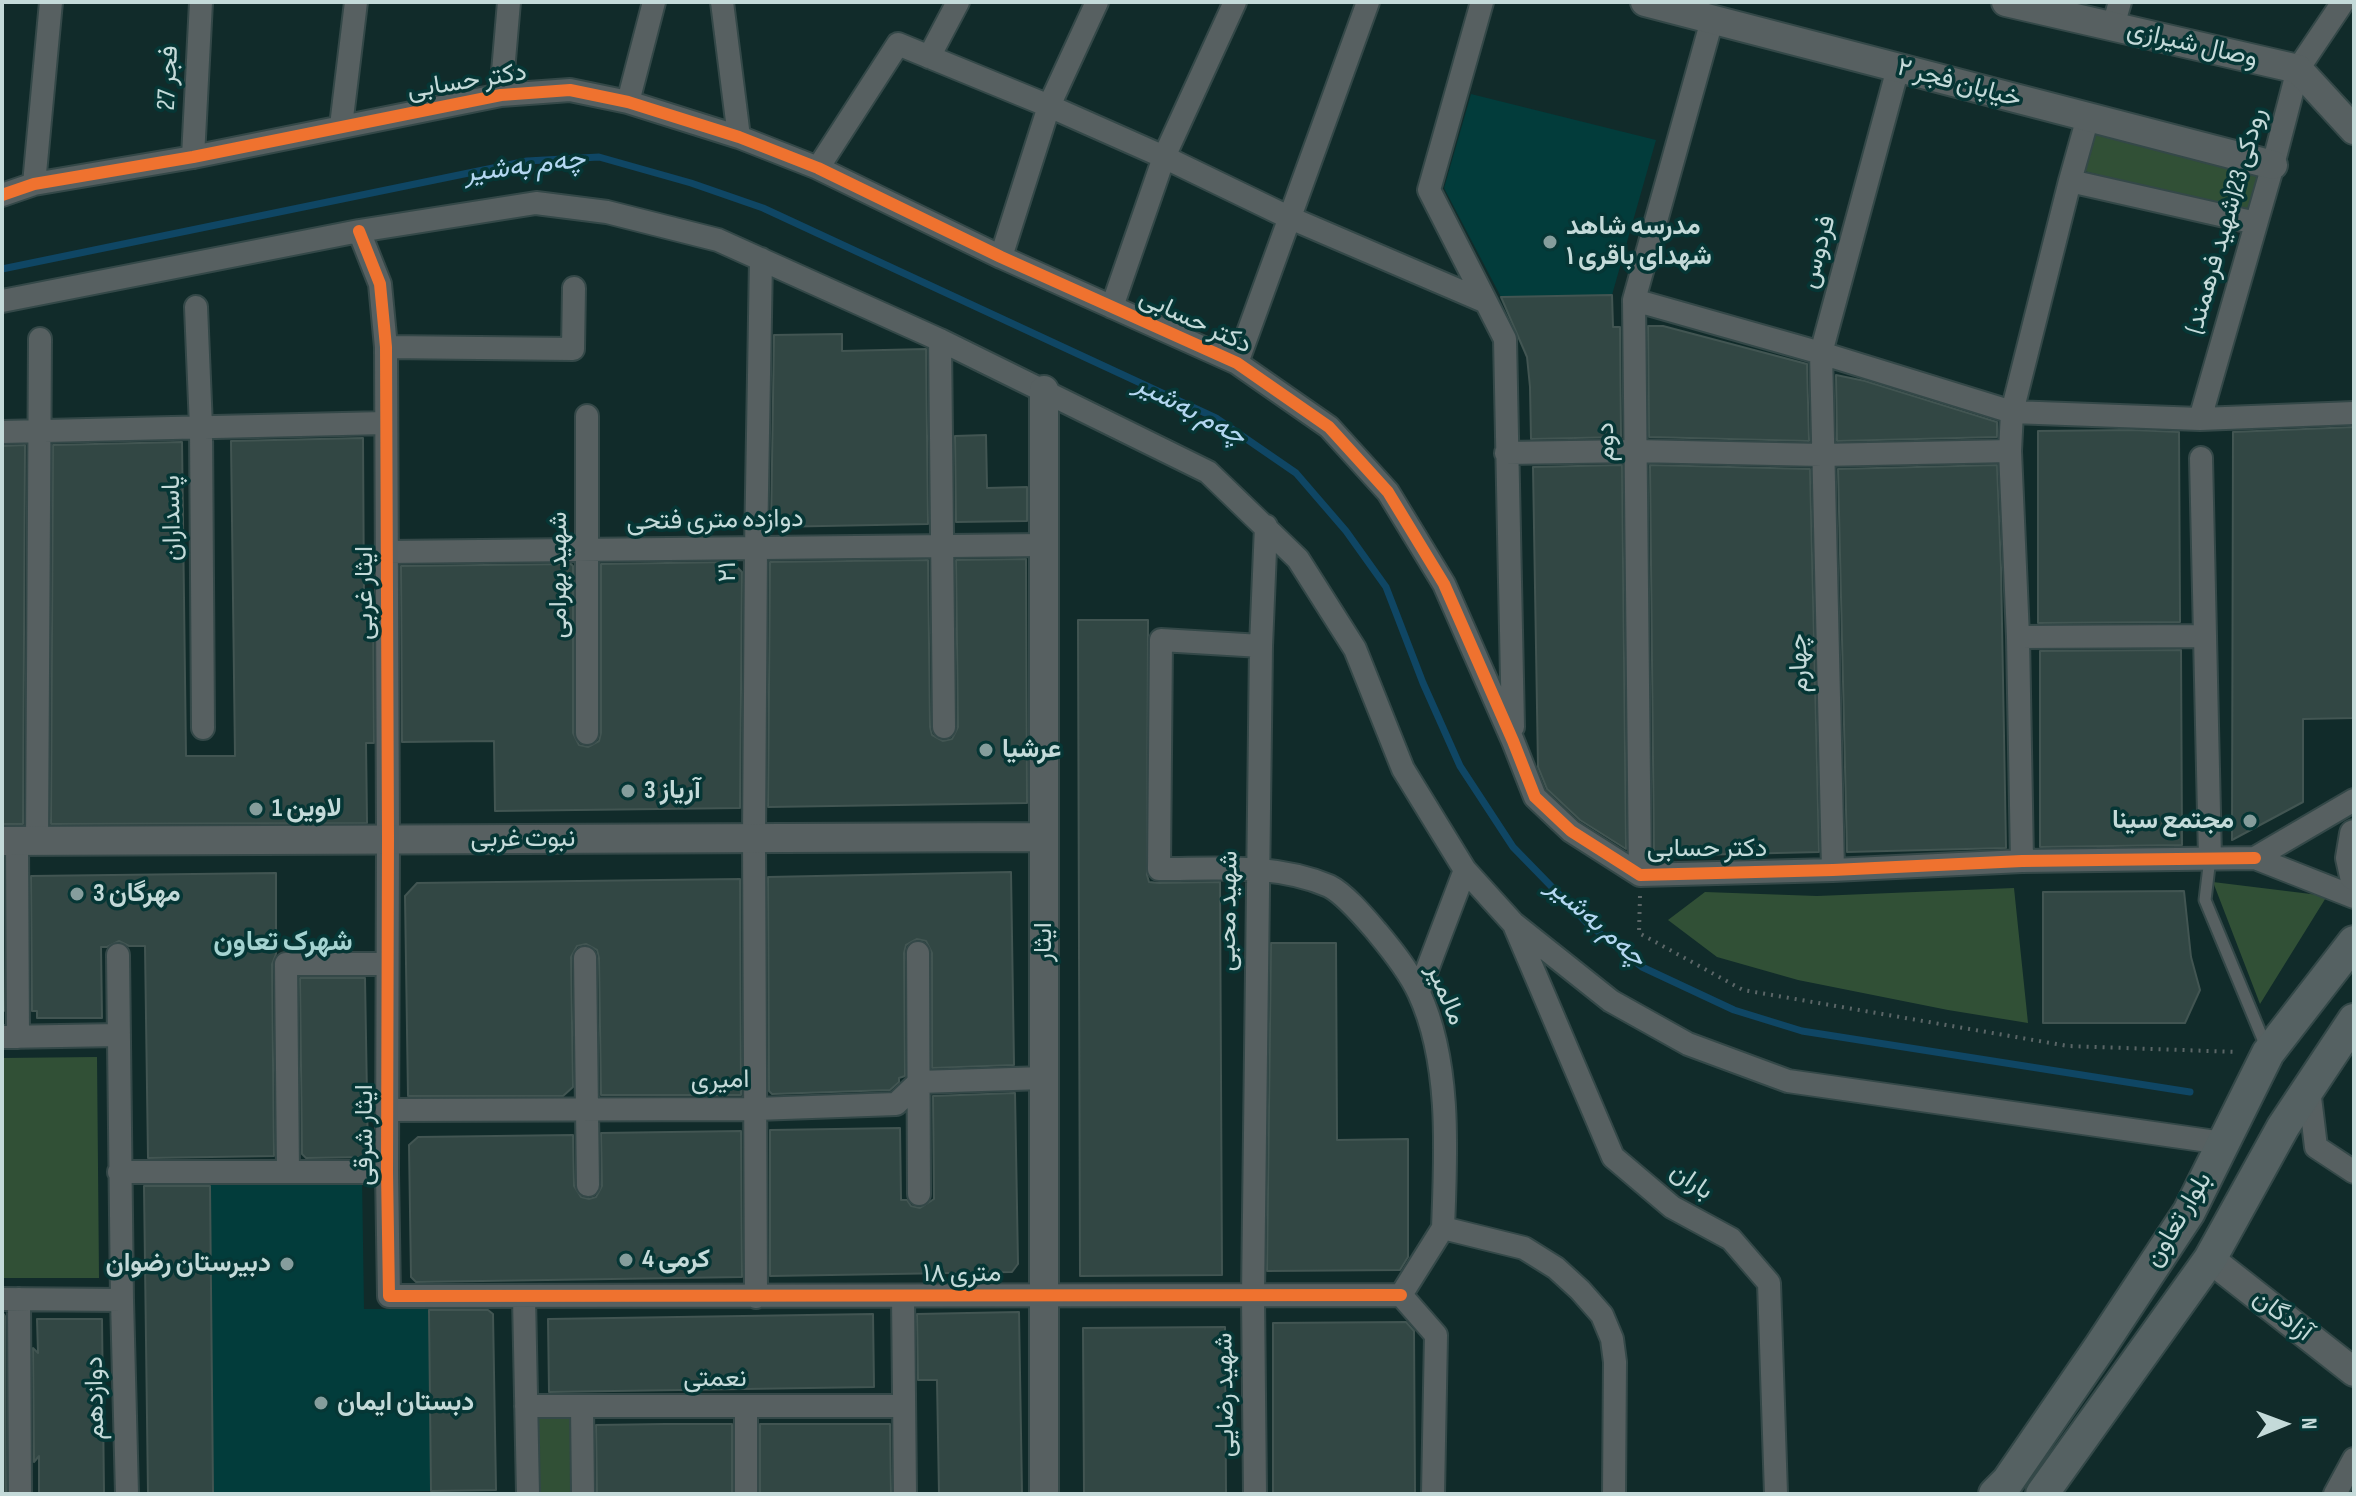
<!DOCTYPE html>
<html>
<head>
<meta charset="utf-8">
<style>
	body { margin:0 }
	#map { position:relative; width:2356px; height:1496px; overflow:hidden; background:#112b2a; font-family:"Sofia Sans Condensed",sans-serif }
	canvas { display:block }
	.frame { position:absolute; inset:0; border:4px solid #c4dad9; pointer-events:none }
	.north { position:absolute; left:2244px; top:1384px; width:80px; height:80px; -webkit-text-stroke:6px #063635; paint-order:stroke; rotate:89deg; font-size:22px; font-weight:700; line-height:32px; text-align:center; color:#c4dad9 }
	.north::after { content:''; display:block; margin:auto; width:28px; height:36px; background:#c4dad9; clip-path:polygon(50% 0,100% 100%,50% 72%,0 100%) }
</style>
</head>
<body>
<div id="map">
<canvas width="2356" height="1496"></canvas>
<div class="frame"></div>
<div class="north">N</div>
</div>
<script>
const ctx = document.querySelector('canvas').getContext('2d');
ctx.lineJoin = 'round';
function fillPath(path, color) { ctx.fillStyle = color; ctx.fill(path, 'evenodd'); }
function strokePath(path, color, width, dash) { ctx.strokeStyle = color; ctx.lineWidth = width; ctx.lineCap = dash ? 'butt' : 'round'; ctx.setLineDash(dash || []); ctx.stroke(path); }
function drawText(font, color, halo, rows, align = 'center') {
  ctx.font = font + ' "Sofia Sans Condensed",Vazirmatn,sans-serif'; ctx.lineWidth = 7; ctx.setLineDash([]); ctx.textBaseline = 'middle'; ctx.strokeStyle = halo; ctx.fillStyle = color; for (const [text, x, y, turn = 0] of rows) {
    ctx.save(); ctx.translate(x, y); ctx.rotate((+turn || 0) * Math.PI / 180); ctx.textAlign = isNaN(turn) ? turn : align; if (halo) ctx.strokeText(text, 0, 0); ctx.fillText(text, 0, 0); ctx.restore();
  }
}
fillPath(new Path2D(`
	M1471,94L1656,140L1612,295L1501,297L1444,188Z
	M362,1176L364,1309H429L431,1491L213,1493L210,1178Z`), '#023c3b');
fillPath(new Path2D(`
	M2094,128L2262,172L2251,214L2084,171Z
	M2213,882L2327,896L2260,1004Z
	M2014,888L2028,1023L1948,1010L1798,980L1717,957L1668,920L1705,892L1817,896Z
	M97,1057L99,1278H2V1058Z
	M578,1410L579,1494H533L532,1411Z`), '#315036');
strokePath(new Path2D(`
	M2,269L527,161L599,157L691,183L763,208L1216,418L1296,473L1346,531L1386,587L1423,683L1460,766L1513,847L1587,923L1642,967L1734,1010L1802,1031L2190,1092`), '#0f4664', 7);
const building = new Path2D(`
	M1612,295L1613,327H1620L1621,437L1531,439L1530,387L1527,357L1501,297Z
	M1648,326H1663L1807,364L1809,441L1649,437Z
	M842,334V351L926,349L928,524L771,527L774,335Z
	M1836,375L1865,381L1997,422V437L1837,441Z
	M2354,427V718L2303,719V802L2232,840L2233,432Z
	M2132,430L2179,432L2180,622L2038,623V431Z
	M986,435L987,488L1027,487V521L956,522L955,436Z
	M363,438L364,605L373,595L374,743H366L367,823L51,824L53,445L182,442L186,756H235L231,441Z
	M25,445L23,824H2V446Z
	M1622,465L1626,849L1580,820L1547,789L1538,767L1533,467Z
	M1650,465L1810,469L1819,852L1654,856Z
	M1997,465L2001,568L2006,848L1847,852L1838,469Z
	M1026,559L1027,803L768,807L770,562L928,560L930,727L932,735L943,741L952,739L958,727L956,560Z
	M732,562L742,572L740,808L495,811L494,741L402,742L401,566L571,564L573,566V733L579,745L588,747L599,741L601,733V564Z
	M1078,620H1148L1147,875L1149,882L1159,883L1220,882L1222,1275L1080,1276Z
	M2181,650L2182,845L2040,847V651Z
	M1011,872L1014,1065L932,1068V953L926,941L917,939L906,945L904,953L905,1076L899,1078V1082L890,1090L772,1094L769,1091L768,877Z
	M276,873V954L272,964L274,1156L148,1158L145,946H129L119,941L107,947H101L102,1018H37V1011H32L31,876Z
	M2,877L4,1011H2Z
	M740,879L741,1095H601L599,958L597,950L586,944L577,946L571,957L573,1087L563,1096H408L405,896L417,883Z
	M2184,891L2191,957L2200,990L2185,1023H2043V892Z
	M1271,943H1336L1337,1140L1408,1139V1257L1400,1270L1267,1271Z
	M300,978H365L368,1157L306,1158L302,1154Z
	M1015,1093L1018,1264L1012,1272L770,1276V1130L900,1128L901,1200H907L911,1206L920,1208L934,1199L933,1096Z
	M741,1131L742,1277L416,1282L411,1277L409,1145L418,1137L573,1135L574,1186L581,1197L589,1199L596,1197L602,1186L601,1133Z
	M144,1186H210L213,1493L148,1494Z
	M429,1310H488L493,1314L496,1490L431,1491Z
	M1019,1312L1022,1494H939L937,1380H918L917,1314Z
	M3,1313L5,1316L6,1492L4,1494H2Z
	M873,1314L874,1387L549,1392L548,1319Z
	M37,1319H102L104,1494H39V1456L34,1462L33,1348L38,1353Z
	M1406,1322L1414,1331L1415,1494H1273V1323Z
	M1225,1327L1226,1494H1084L1083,1328Z
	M665,1424H732V1494H597L596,1425Z
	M760,1424H890L891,1494H760Z`);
fillPath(building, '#324744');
strokePath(building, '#425552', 2);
const service = new Path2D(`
	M2210,858L2205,900L2267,1049`);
const minor = new Path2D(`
	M722,2L739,137
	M1482,2L1429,190L1505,339L1513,727
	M2113,26L2120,2
	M929,57L958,2
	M501,95L509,2
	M628,102L654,2
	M341,126L356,2
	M193,157L201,2
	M818,168L898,44L1049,106L1164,157L1288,217L1486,302
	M2070,181L2088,117
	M34,184L51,2
	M2,195L34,184L193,157L501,95L570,90L628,102L739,137L818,168L1001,257L1237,363L1329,427L1388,492L1444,584L1513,741L1535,797L1571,831L1640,875L1833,870L2022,861L2255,858
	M359,231L380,284L386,347L388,839L387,1172L389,1296L1401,1295
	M1001,257L1049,106L1097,2
	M1634,300L1821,353L2012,412L2200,419L2354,413
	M2,301L359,231L536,203L607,212L718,240L940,340L1208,472L1298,559L1355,649L1403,769L1465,870L1513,923L1611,1001L1688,1044L1788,1081L2223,1143
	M196,307L201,427L203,728
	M1112,307L1164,157L1235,2
	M940,340L944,727
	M386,347L573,349L574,288
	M1237,363L1368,2
	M587,416V733
	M2200,419L2273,165L2298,69L2343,2
	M2,432L385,423
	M1506,453L1635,451L1822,455L2010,451
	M2201,458L2210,858
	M387,552L1044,545
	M2018,637L2205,636
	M1261,646L1161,640L1159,869C1216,869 1276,863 1329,886C1345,894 1365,918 1377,932C1392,950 1409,971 1419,993C1451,1062 1446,1153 1443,1228
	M2354,800L2255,858L2354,897
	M17,841L18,1037
	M37,841L40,339
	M2022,861L2018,637L2010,451L2012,412L2070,181L2256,223
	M1833,870L1821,353L1898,68
	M1640,875L1634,300L1712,20
	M1515,927L1613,1157L1672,1207L1731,1239L1769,1283L1776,1494
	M918,953L919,1194
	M585,958L588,1185
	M1419,991L1465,870
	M2,1037L119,1035
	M2309,1089L2316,1147L2354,1172
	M387,1110L756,1109L896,1104L919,1082L1044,1078
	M119,1172H387
	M288,1172L286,964H387
	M903,1296L905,1494
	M524,1297L528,1494
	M756,1297L754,838L756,549L761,259
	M2,1299L122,1300L118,955
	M19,1299L20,1494
	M122,1300L127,1494
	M526,1406H904
	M582,1407L583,1494
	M746,1407V1494
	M1255,1494L1253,1296L1261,646L1266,526
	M1433,1494L1436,1335L1401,1295L1443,1228L1524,1248L1556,1268L1580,1290L1602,1315L1612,1339L1615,1362L1614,1494
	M2335,1494L2354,1459`);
const tertiary = new Path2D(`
	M1645,2L2273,165
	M2006,2L2298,69L2354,130
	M1044,390V1494
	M2354,834L2350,858L2354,876
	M2,841L1044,837
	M2210,1259L2354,1372`);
const secondary = new Path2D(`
	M1995,1494L2008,1481L2100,1347L2189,1212L2268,1053L2354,942
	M2042,1494L2210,1259L2283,1127L2354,1020`);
strokePath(service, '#344848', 15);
strokePath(minor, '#344848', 26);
strokePath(tertiary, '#344848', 32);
strokePath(secondary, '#344848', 36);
strokePath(new Path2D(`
	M1640,896L1639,933L1743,990L2068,1046L2238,1052
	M294,1492V1494`), '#5b6667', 4, [2, 6]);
strokePath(service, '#576061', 11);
strokePath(minor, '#576061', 22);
strokePath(tertiary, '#576061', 28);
strokePath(secondary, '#556162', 32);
strokePath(new Path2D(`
	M2,195L34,184L193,157L501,95L570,90L628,102L739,137L818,168L1001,257L1237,363L1329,427L1388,492L1444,584L1513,741L1535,797L1571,831L1640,875L1833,870L2022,861L2255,858
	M359,231L380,284L386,347L388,839L387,1172L389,1296L1401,1295`), '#ef722f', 12);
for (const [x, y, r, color] of [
	[1550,242,8,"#859d9c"],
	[986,750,8,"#859d9c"],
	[628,791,8,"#859d9c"],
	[256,809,8,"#859d9c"],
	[2250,821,8,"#859d9c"],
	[77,894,8,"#859d9c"],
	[626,1260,8,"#859d9c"],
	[287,1264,8,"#859d9c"],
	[321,1403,8,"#859d9c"]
]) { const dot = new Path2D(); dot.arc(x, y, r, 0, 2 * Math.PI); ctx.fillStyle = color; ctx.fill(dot); strokePath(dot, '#063635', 3); }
drawText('26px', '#c4dad9', '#063635', [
	["وصال شیرازی",2192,45,13],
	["فجر 27",169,78,-87],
	["دکتر حسابی",467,82,-9],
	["خیابان فجر ۲",1959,84,15],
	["رودکی 23(شهید فرهمند)",2227,221,-74],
	["فردوس",1819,252,-75],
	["دکتر حسابی",1195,322,25],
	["دوم",1607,442,-91],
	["پاسداران",173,518,-91],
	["دوازده متری فتحی",715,521,-1],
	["۲۱",728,572,-90],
	["شهید بهرامی",559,575,-90],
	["ایثار غربی",365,593,-90],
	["چهارم",1800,663,-92],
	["نبوت غربی",523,839],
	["دکتر حسابی",1707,849],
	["شهید محبی",1229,911,-89],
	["ایثار",1044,942,-90],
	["مالمیر",1445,995,67],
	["امیری",720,1081,-1],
	["ایثار شرقی",365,1135,-90],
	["باران",1691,1182,34],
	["بلوار تعاون",2179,1220,-59],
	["۱۸ متری",962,1274],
	["آزادگان",2282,1316,38],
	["نعمتی",715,1379],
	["شهید رضایی",1226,1395,-91],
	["دوازدهم",96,1398,-91]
]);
drawText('bold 26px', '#c4dad9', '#063635', [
	["مدرسه شاهد",1566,227],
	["شهدای باقری ۱",1566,257],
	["عرشیا",1002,750],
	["آریاز 3",644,791],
	["لاوین 1",272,809],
	["مجتمع سینا",2234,821,"right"],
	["مهرگان 3",93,894],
	["کرمی 4",642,1260],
	["دبیرستان رضوان",271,1264,"right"],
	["دبستان ایمان",337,1403]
], 'left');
drawText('italic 28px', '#b4d7f1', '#063635', [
	["چەم بەشیر",525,167,-7],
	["چەم بەشیر",1190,411,28],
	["چەم بەشیر",1596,923,41]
]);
drawText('bold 28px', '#a5d3d1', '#063635', [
	["شهرک تعاون",283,943]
]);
</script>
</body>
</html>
